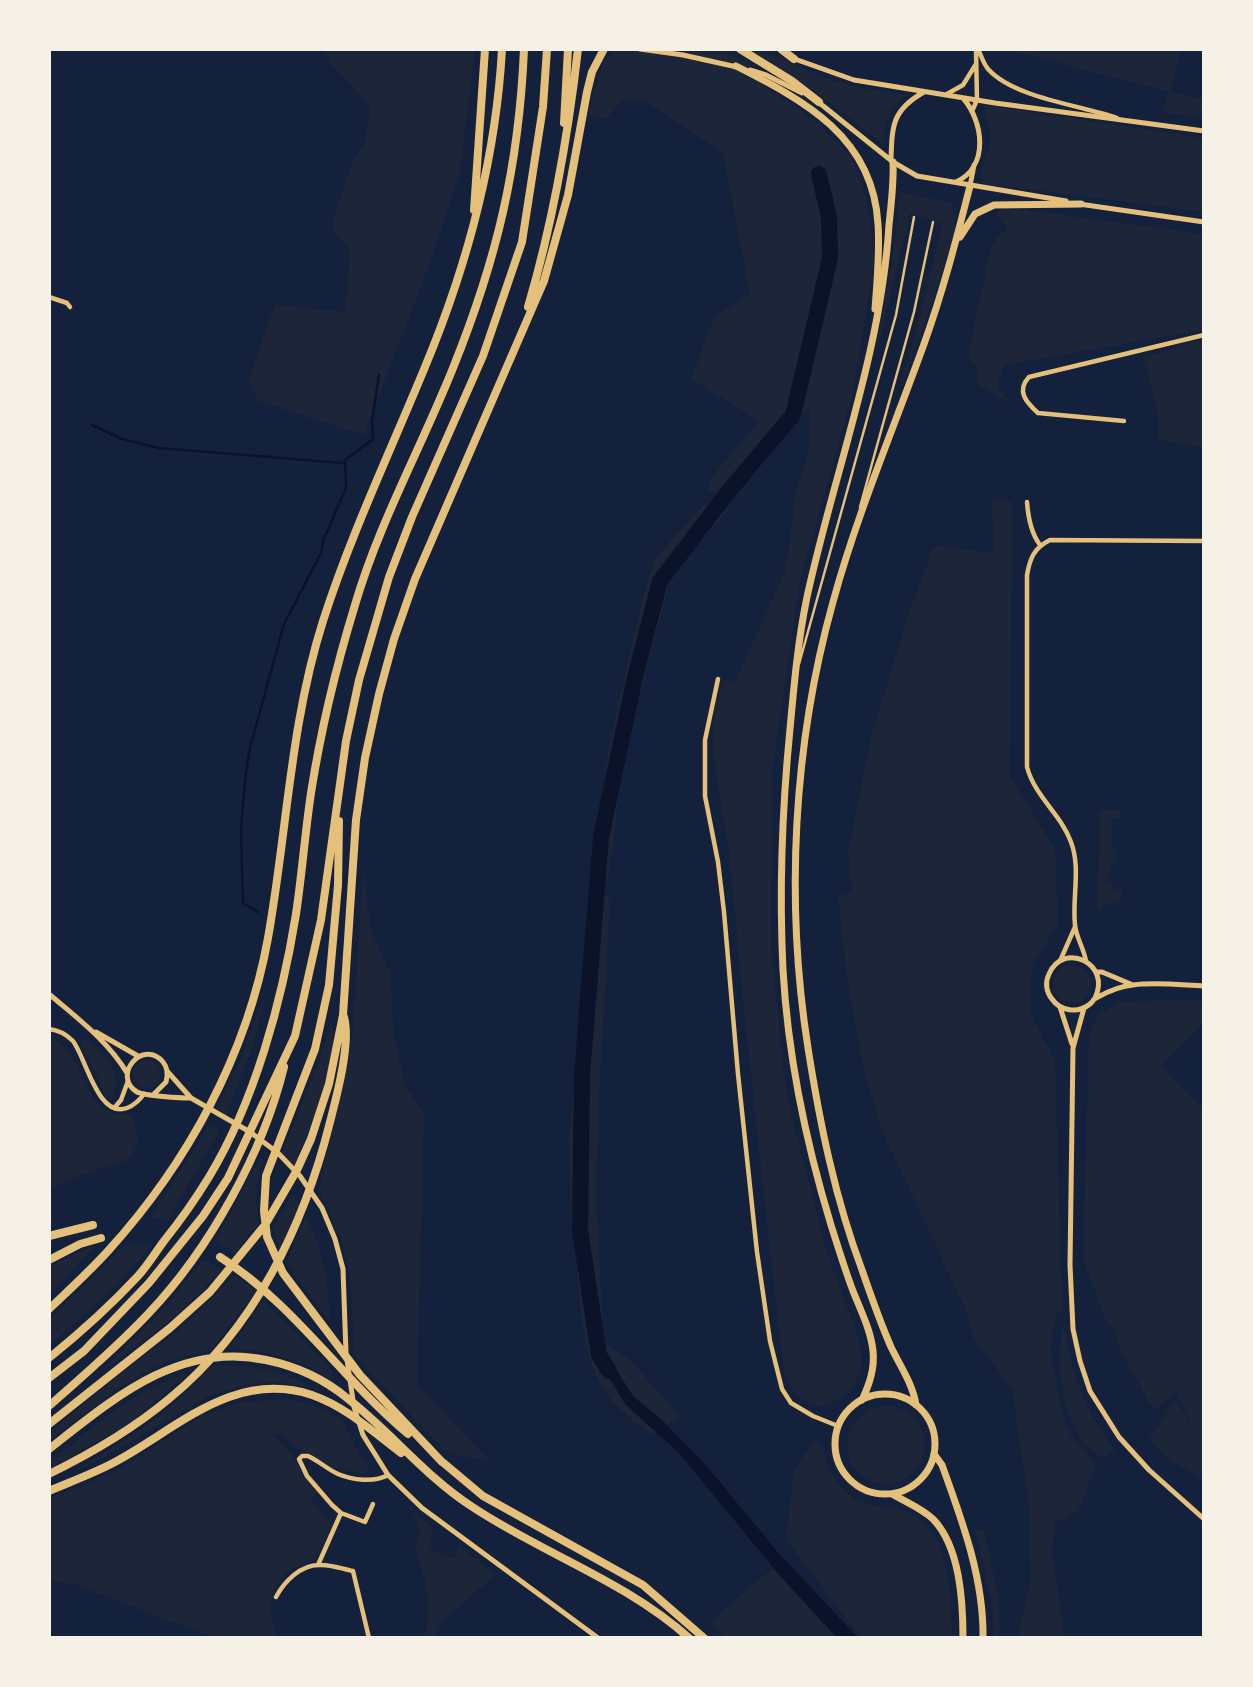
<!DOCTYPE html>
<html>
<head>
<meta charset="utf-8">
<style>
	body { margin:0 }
	#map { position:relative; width:1253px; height:1687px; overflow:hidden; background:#14213d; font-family:"Titillium Web",sans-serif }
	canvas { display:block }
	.frame { position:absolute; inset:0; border:51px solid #f6f1e7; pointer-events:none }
</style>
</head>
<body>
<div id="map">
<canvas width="1253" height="1687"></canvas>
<div class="frame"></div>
</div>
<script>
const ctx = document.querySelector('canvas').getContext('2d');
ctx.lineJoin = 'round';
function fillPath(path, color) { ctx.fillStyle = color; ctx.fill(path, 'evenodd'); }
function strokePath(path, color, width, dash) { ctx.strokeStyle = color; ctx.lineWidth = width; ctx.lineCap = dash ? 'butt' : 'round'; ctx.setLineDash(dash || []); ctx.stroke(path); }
fillPath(new Path2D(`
	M324,49H475L460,171L430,262L364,435L258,401L249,378L275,305L346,312L350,247L335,235L332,224L353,160L365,143L371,106L332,65Z
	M619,49H716L748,63L765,87L813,119L851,157L865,194L873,243V268L852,395L799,584L772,772L771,945L784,1076L792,1120L828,1256L856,1331L861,1350V1368L855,1384L845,1394L834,1402L819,1406L802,1399L793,1391L784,1371C765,1204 746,1038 731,871C727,819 709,767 715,714C716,702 720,689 726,679L735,682L786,570L796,491L809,451L811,410L807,408L754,475L741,483L737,497L708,490L711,478L759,421L691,379L714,317L750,295L723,152L643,100L622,101L606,119L588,115L604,61Z
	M747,49C771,49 800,69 823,77C849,87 880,91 908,94C890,107 881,123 884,145C841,111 797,75 747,49Z
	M1006,49H1181L1171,92L1204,99V118L1161,112L1170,92Z
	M983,105L1204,138V212L982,183C978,171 988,157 990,145C992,131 987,118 983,105Z
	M900,192L952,203L955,232L931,306L897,399L928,287L942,223L910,213L873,366L892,261Z
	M1010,208L1204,234V330L1004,365L999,378V390L1012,403L978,385L977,369L968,354L991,248L999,235L1008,228L997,217L999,210Z
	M1204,339V448L1158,439C1162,412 1150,384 1143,358Z
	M992,499L1012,502L1010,777L1055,849L1058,924L1032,965L1030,1012L1055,1061L1062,1311L1056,1313L1050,1348L1059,1401L1065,1425L1074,1440L1091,1458L1095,1467L1078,1511L1055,1522L1052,1549L1064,1638H1017L1030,1583L1029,1505L1012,1389L974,1339L966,1310L882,1130L864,1071L847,976L838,897L852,892L848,853L872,734L909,613L934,546L994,553Z
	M703,506L728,511L684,559L673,573L669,584L619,778L616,822L607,881H591L609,747L643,597L655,558Z
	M1100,810H1120V818L1112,819V850H1115V862H1109L1110,876H1108L1107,881L1112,882L1115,890H1121L1122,899L1098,909Z
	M363,869L371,931L390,973L394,1038L405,1085L424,1113L417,1385L491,1462L457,1455L443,1449L355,1356L350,1275L341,1240L319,1189L343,1086L353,1031Z
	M590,896H607L610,902L598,1112L596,1201L604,1342L632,1362L680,1416L651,1435C634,1420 612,1406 601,1385C578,1345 578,1270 575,1224L571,1220L569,1139Z
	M1053 984a19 19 0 1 1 38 0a19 19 0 1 1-38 0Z
	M267,987L253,1045L226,1115L217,1109L241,1058Z
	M1204,1000V1022L1160,1066L1204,1110V1482L1192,1472L1169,1460L1149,1439C1161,1427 1165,1412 1176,1400L1193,1428L1176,1392L1154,1410L1122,1354L1114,1329L1106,1320L1083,1260L1089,1038L1097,1015L1124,1001Z
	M332,1022C338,1064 310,1126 294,1166L281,1155L319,1061Z
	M86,1037C103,1053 123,1071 113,1096L108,1097L104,1092L81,1043Z
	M49,1038C82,1047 81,1104 113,1113C118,1114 124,1114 130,1114C140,1130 142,1153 122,1162C112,1167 100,1168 90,1172C76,1177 62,1183 49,1190Z
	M133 1074a14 14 0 1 1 28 0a14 14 0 1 1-28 0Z
	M210,1124L219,1131L174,1209L168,1222L151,1217Z
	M260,1158L263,1162L255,1190L258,1224L236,1253L216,1240Z
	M293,1194L300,1204L280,1248L273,1227Z
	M306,1217C324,1250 328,1285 330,1322L296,1277L287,1261Z
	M141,1244L152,1245L118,1284L49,1346V1320L126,1245Z
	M95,1246L49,1295V1267L77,1253Z
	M202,1260L223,1269L177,1315L99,1374L166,1306Z
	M235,1275L256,1291L210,1351C145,1358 99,1404 49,1441V1433L115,1378L185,1325Z
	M263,1301L324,1361L332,1371L333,1381C294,1356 273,1352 227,1348L241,1334Z
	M1064,1321C1068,1370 1086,1412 1115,1450L1104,1459C1096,1453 1086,1446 1080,1437C1061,1409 1055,1353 1064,1321Z
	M233,1365C263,1368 289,1374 315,1388L277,1382L248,1384L208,1396L97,1461L66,1474C120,1446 172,1412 212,1366Z
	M190,1372L133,1421L49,1469V1463C92,1427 135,1389 190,1372Z
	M289,1399L318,1407L341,1418L360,1456L369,1469L366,1473C342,1474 321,1461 300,1449C290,1444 284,1433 272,1433L292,1455L305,1477L319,1492L311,1500L332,1525C326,1538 321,1553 309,1561C305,1564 299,1565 294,1568C267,1584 264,1613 280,1638H214L74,1584L49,1581V1498C78,1487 106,1477 132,1461C163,1443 191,1418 225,1407C245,1400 268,1401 289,1399Z
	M847 1445a39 39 0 1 1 78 0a39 39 0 1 1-78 0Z
	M814,1440L819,1442C824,1448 823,1454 826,1462C830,1473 838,1485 847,1493C865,1508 882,1506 903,1511C951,1523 951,1598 952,1638H861L786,1539L794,1470Z
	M413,1512L433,1528L428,1549L455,1559L458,1545L495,1575L442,1622L434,1638H424C434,1617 426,1571 415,1551L420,1531Z
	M984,1529L999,1601L1000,1638H994L991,1599L975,1530Z
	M773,1568L837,1638H725L711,1621Z`), '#1d2539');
fillPath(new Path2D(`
	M598,1350L617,1371L633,1396L661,1419L705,1464L776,1550L858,1638H837L781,1577L679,1453L625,1404L604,1369Z`), '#0b132b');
strokePath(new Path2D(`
	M92,425L122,439L159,448L343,463
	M258,912L243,903L241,828L245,781L250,748L284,624L321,553L323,541L346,488L345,460L373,439L372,421L379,375`), '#0b132b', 2.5);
strokePath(new Path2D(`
	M609,1371L599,1355L580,1230L582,1075L601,837L635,677L660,581L728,492L793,415L830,258L829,217L819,174`), '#0b132b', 16);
strokePath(new Path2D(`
	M860,507L914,312L933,222
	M799,664L896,315L914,217`), '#e5c07b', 2.5);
strokePath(new Path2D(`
	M978,49C981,55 983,63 988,69C1014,98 1080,105 1117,118
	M947,94L963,85L976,64
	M973,109L977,100L976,50
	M49,297L67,303L70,307
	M1124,421L1038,413C1026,402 1016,391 1029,377L1204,335
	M1027,502C1028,516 1031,533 1040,545
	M718,679L705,740V796L718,862L724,912L738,1074L757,1252L770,1341L782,1389L791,1403L813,1416L838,1426
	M1060,961L1075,927
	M1086,961C1084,949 1076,937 1075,925C1072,898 1081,868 1071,842C1061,814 1035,797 1027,767V575C1030,558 1034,548 1050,540L1204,541
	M49,1029C58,1030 66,1034 73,1041C86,1058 98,1119 127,1108C135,1105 139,1101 144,1094
	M115,1107L121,1100L128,1081
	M373,1504L365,1522L341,1513L332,1505L307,1476L299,1459L302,1456H308C319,1461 327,1469 338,1474C352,1480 374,1483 388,1475
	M318,1565L341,1513
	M276,1597C284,1582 300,1565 319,1565C330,1564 342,1569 353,1571L369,1638`), '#e5c07b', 4.5);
strokePath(new Path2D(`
	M640,49L683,55L737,67
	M792,58L854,80L995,103L1204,131
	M750,70L766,75L802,93
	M817,101L893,162L917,176L1066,201
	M891,160C892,126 892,110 924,92
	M956,182C990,166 983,121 963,98
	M970,186L974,165
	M1079,204L1204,222
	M1096,972H1102L1133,985
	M49,994C77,1018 108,1041 127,1073
	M1095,998C1112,963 1063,941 1049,974C1045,982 1046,992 1052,999C1060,1011 1078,1014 1090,1004C1096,999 1090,1001 1098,997C1109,991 1121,986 1133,985C1156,982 1181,985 1204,986
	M1060,1007L1072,1044
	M1084,1008L1073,1048L1070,1265L1073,1329L1080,1361L1090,1391L1119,1437L1149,1470L1204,1519
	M96,1032L138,1056
	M167,1071L191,1098L250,1132L278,1153L300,1176L322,1208L335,1239L343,1269L346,1353L354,1407L363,1435L388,1475L422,1508L598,1638
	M154,1094L166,1082C168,1075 168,1068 163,1062C143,1038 111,1076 137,1092C145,1096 181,1098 191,1098`), '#e5c07b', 5);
strokePath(new Path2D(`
	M736,66C805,101 873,137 878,224C880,252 877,281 875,309
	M960,237L975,214L994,205L1081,204
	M835 1444a50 50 0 1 1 100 0a50 50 0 1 1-100 0Z
	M862,1400C869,1385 875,1369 873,1351C871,1331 861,1311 853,1291C845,1270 838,1247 831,1225C806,1143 788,1056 783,970C779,888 782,810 790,729C794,685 798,640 807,597C834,473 881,353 889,225C891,205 894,183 893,162
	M916,1405C913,1384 900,1366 891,1347C880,1322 871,1296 862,1270C835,1198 820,1124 808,1048C785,902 793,745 833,602C857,514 893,430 924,344C943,291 956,241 970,186
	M934,1454L942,1465C962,1520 984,1579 983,1638
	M892,1494C906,1502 921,1508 933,1519C960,1547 963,1601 963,1638`), '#e5c07b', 7);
strokePath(new Path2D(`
	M740,49L792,81L819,102
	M781,49L794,59
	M564,123L568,49
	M474,210L485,49
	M528,307C553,222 568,137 578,49
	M339,821L338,885L329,985L315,1049L266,1176L264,1211L267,1237L283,1273L360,1375L442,1462
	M49,1236L93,1225
	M220,1257C294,1304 342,1379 408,1434
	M49,1260L80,1244L101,1238
	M49,1309C69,1290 89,1272 108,1251C187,1164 247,1055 268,938C287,832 290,725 323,621C351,534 390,452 425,367C467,266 496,159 502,49
	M49,1358C80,1333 111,1305 138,1276C148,1265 155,1253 164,1241C180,1221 195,1200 209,1177C255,1101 282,1001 296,914C302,874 305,833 311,793C321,729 336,667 355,605C379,523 421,448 453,368C497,259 519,166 524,49
	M49,1378L84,1351L149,1283L203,1216L228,1178L295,1036L321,920L346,741L359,680L389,577L412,517L483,356L522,242L543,107L547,49
	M49,1406C83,1376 117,1347 148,1314C209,1250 263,1153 284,1067
	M49,1424L170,1328L210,1292L265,1225L297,1170L311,1139L329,1084L343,1015L356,820L365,758L379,694L394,639L415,579L544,281L568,195L587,92L592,72L604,49
	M49,1449C113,1399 179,1341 266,1360C295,1366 324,1379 347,1398C391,1432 425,1476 471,1506C541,1553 626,1581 689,1638
	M440,1460L483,1496L643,1585L704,1638
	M49,1474C92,1453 133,1429 170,1398C254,1329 304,1226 330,1122C337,1095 351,1043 344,1017
	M49,1491C70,1482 92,1474 113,1463C176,1430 233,1369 312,1395C346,1407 372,1431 401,1453`), '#e5c07b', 8);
</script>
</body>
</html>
